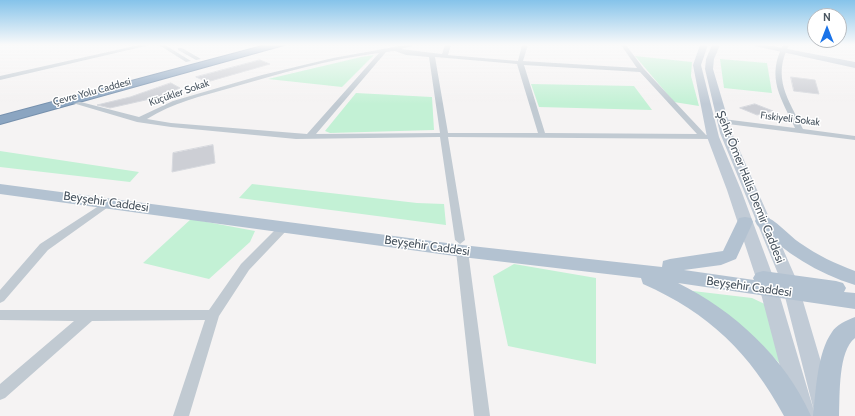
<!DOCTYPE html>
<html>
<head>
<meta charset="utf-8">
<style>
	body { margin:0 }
	#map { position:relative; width:855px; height:416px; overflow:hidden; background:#f5f3f3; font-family:Cabin,sans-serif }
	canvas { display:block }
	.north { position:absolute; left:807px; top:8px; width:40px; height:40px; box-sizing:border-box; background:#fff; border:1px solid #b7bbc0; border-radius:50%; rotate:0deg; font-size:11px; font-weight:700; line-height:16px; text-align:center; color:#4a5661 }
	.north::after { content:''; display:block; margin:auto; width:14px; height:18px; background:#1a73e8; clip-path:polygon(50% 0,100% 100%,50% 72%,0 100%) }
</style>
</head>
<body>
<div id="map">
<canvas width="855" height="416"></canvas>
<div class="north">N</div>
</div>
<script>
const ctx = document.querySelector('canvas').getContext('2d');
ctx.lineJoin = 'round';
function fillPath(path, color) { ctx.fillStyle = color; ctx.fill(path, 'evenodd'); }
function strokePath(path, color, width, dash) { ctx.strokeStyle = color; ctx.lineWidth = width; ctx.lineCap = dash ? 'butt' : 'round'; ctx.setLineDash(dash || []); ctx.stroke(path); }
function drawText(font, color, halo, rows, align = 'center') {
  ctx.font = font + ' Cabin,sans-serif'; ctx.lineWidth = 3; ctx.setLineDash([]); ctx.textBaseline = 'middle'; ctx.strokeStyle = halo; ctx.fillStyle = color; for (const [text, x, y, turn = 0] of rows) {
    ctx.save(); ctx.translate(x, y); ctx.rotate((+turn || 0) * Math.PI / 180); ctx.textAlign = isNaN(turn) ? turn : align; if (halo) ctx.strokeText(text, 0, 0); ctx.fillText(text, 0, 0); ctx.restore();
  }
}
fillPath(new Path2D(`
	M374,55L342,87L268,79L361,57Z
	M635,56L692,62L691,76L699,106L674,102Z
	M720,59L767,63L772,93L724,88Z
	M531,84L634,86L652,110L539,107Z
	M356,93L432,97L434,130L330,133L325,131Z
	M0,151L139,172L130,182L0,167Z
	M252,184L417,203L444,204L446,225L239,198Z
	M191,219L255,231L250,242L209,279L143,263Z
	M514,264L596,278V364L508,346L493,276Z
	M693,291L752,298L771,307L780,364C753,334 727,313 692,293Z`), '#c3f1d5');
const building = new Path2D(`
	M260,60L270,64L207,82L196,77Z
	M791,77L815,80L819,94L794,91Z
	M171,83L180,88L159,97L110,108L97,105L130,97Z
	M755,104L773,111L757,115L740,108Z
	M213,145L215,163L172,172L173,153Z`);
fillPath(building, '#cdcfd5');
strokePath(building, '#d7d9de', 1);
const highway = new Path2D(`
	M266,45H284L0,124V116Z`);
strokePath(highway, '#7690ad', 2);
fillPath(new Path2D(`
	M139,45H150L0,80V76Z
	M159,45H165L191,61L186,62Z
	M405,45H415L401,49L442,54L445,45H451L448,55L518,61L522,45H528L523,61L637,68L621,45H626L644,69L706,135H713L717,137L713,139L448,137L465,240L460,244L455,240L440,137L296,139L171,127L137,122L66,101L69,99L139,117L173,101L262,75L333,58ZM395,51L406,55L429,57L440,133L316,134L386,52ZM379,53L307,134L171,123L147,119C172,103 202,96 230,88C279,74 329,59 379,53ZM435,57L517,64L538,133H448ZM524,65L640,72L697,134L545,133Z
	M783,45H789C772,78 788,99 803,129L855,136V140L720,123L719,121L723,119L795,128C781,98 766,78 783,45Z
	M178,48H182L201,59L196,60L178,50Z
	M108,200L113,203L111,205L48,250L4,301L0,303V290L40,244Z
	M284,224L289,227L288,229L249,270L219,316L189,416H173L205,320L92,321L5,398L0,400V384L74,321L0,320V310H209L241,264L280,225Z
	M462,247L466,248L468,251L490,416H474L456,251L458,248Z`), '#c1cad2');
fillPath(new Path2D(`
	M700,45H708L701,65L719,137L741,190L778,290L814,411L781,281L720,133L705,69L706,59L712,45H720L714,59L713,69L732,133L797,281L837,416H793L760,290L727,190L707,137L693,65Z
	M750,45H767L855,62V68Z`), '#c1cbd6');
fillPath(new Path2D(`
	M0,184L462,245L662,267L663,261L670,259L723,251L737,222L739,218L745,217L751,218L753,222L736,259L721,265L684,270L754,280L753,278L756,273L763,271L836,281L843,283L846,288L844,292L855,293V309L678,283C734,311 785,357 811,416H784C750,353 709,313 643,284L641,278L462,257L0,194Z
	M763,216C776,219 788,235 800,243C817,255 836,264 855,271V285C817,273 785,253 757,225L755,221L757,217Z
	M855,317V338C838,351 840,395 839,416H813C816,391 817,353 832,332C836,325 847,320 855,317Z`), '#b3c2d1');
fillPath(highway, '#8ba5c1');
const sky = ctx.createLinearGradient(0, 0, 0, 104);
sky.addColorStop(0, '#85c3ea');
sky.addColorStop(0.43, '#fafafa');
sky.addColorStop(1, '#fafafa00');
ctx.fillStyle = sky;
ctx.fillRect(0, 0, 855, 104);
drawText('10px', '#4a5661', '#fff', [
	["Çevre Yolu Caddesi",92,92,-15],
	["Küçükler Sokak",179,93,-19],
	["Fıskiyeli Sokak",790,119,7]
]);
drawText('12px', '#4a5661', '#fff', [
	["Şehit Ömer Halis Demir Caddesi",750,187,68],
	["Beyşehir Caddesi",106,202,8],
	["Beyşehir Caddesi",427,246,8],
	["Beyşehir Caddesi",749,287,8]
]);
</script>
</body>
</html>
